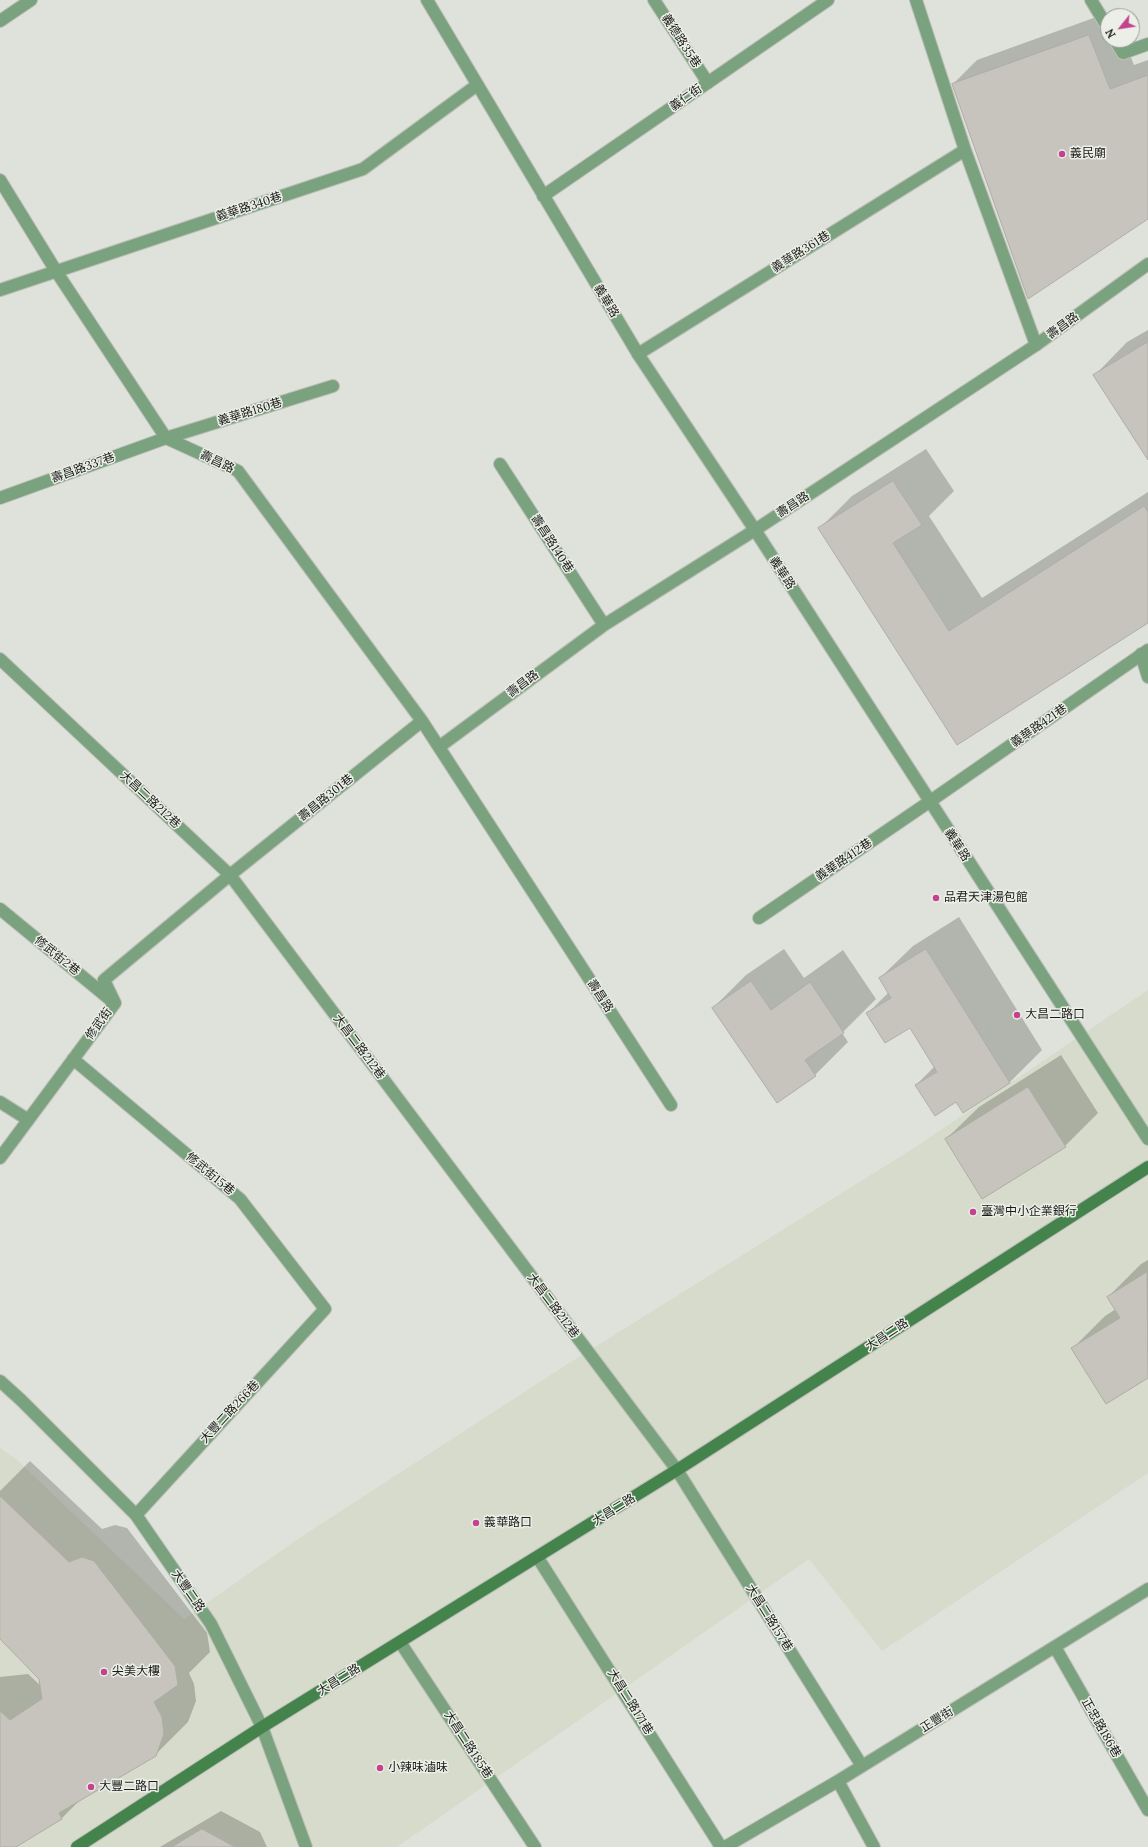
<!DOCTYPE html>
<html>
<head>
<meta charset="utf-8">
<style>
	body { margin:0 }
	#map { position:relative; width:1148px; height:1847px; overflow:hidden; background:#dfe2da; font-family:Lora,serif }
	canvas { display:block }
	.north { position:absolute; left:1100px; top:8px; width:40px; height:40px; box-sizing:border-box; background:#ecefe7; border:1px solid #989a94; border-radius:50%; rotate:240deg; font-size:11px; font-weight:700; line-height:16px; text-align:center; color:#1a1b18 }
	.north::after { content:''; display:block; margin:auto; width:14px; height:18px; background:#c3438e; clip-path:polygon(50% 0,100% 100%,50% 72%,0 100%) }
</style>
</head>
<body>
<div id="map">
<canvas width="1148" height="1847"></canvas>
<div class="north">N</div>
</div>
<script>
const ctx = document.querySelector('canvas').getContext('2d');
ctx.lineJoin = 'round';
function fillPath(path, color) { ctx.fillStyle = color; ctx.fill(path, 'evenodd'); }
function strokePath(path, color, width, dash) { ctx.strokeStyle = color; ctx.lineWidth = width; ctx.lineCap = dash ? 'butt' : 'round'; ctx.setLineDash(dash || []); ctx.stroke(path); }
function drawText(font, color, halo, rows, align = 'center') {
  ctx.font = font + ' Lora,"Noto Sans TC",serif'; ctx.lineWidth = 3; ctx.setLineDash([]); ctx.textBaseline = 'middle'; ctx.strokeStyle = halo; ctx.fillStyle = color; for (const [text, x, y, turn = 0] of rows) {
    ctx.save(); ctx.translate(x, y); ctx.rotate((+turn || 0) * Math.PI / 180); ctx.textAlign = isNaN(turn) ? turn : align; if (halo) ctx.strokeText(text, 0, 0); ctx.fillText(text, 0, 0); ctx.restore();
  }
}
fillPath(new Path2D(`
	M1148,990V1473L882,1651L809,1559L397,1847H0V1448L16,1459L184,1619L301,1537L566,1365L914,1148Z`), '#d6dbcb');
fillPath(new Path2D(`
	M1113,11L1115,16H1108V40H1124L1134,65L1148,60V218L953,84L977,60Z
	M1148,330V459L1095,375L1127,342Z
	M926,449L954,491L929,516L982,598L1148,492V622L957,744L819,529L852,496Z
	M959,917L1042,1050L1009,1083L957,1101L916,1085L935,1066L910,1027L868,1013L889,992L880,978L913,946Z
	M784,949L804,978L843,950L876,999L842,1033L848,1042L815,1075L777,1101L713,1008L746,975Z
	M1061,1055L1098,1113L1065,1146L946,1139L979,1107Z
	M1148,1260V1377L1106,1403L1072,1349L1105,1316L1116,1309L1108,1297L1141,1264Z
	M30,1461L102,1529L115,1525L127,1528L207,1633L210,1652L189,1673L194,1684L196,1701L188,1722L155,1755L81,1799L62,1818L15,1847H0V1677L28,1674L41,1686L40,1678L0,1638V1491Z
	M221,1811L260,1832L267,1847H160Z`), '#0003');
const building = new Path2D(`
	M1089,35L1110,89L1148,75V219L1028,299L952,84Z
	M1148,342V460L1093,375Z
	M893,481L922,525L893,543L949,631L1144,506L1148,512V623L957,745L818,528Z
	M926,949L1010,1083L963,1113L956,1102L935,1116L915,1085L937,1072L910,1028L885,1043L866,1013L891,998L879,978Z
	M751,981L771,1010L810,982L844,1033L805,1060L816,1076L777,1103L712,1008Z
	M1028,1087L1066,1147L982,1199L945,1139Z
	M1147,1272L1148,1378L1106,1404L1071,1348L1120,1318L1107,1297Z
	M0,1496L69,1562L82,1557L94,1561L175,1666L178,1685L154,1702L162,1717L164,1734L156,1756L59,1813L62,1819L16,1847H0V1711L10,1720L42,1699L39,1679L0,1639Z
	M202,1829L235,1847H172Z`);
fillPath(building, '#c6c4bc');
strokePath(building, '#afada5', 1);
const lane = new Path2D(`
	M916,0L965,150L1036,345
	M1091,0L1108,28
	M1115,40L1123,53L1148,44
	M638,354L965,150
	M929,802L1148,650`);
const street = new Path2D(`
	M427,0L638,354L755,530L1148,1139
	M654,0L708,83
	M0,21L31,0
	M0,180L56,271L166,438L238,471L422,721L671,1105
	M543,196L828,0
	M0,290L363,169L477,85
	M500,464L604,625
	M0,498L166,438L333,386
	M1141,654L1148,677
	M0,659L230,875L677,1470L862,1766
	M439,747L604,625L755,530L1036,345L1148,264
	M0,909L112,1001
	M759,918L929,802
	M115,1003L104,980L230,875L422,721
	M73,1059L240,1199L325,1309L136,1515
	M0,1102L27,1119
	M0,1158L115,1003
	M0,1381L21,1400L136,1515L211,1624L262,1727L306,1847
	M538,1558L721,1847
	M400,1642L535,1847
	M1055,1647L1148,1810
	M838,1781L874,1847
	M725,1847L838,1781L1148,1589`);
const secondary = new Path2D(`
	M77,1847L262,1727L677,1470L1148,1167`);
strokePath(lane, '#bcbeb7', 14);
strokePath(street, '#bcbeb7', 14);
strokePath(secondary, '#bcbeb7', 14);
strokePath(lane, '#7aa27e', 12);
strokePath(street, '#7aa27e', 12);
strokePath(secondary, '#45834d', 12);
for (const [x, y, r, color] of [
	[1062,154,4,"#c3438e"],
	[936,898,4,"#c3438e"],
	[1017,1015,4,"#c3438e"],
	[973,1212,4,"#c3438e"],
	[476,1523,4,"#c3438e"],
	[104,1672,4,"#c3438e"],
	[380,1768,4,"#c3438e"],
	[91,1787,4,"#c3438e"]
]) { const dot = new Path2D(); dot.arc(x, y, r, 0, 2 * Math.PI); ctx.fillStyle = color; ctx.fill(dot); strokePath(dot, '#ecefe7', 1.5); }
drawText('12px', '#1a1b18', '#ecefe7', [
	["義德路35巷",681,41,57],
	["義仁街",686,98,-35],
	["義華路340巷",249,207,-18],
	["義華路361巷",801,252,-32],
	["義華路",606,301,59],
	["壽昌路",1063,326,-36],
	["義華路180巷",250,412,-17],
	["壽昌路",217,462,26],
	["壽昌路337巷",83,468,-20],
	["壽昌路",793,505,-33],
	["壽昌路140巷",552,544,57],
	["義華路",782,573,57],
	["壽昌路",523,684,-37],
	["義華路421巷",1039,726,-35],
	["壽昌路301巷",326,798,-39],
	["大昌二路212巷",150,800,43],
	["義華路",957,845,57],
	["義華路412巷",844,860,-34],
	["修武街2巷",57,956,39],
	["壽昌路",600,996,57],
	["修武街",99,1024,-54],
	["大昌二路212巷",359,1047,53],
	["修武街15巷",210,1174,40],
	["大昌二路212巷",553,1306,53],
	["大昌二路",887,1335,-33],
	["大豐二路266巷",230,1412,-47],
	["大昌二路",614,1510,-32],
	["大豐二路",188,1591,55],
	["大昌二路157巷",769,1618,58],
	["大昌二路",339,1680,-32],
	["大昌二路171巷",630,1702,58],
	["正豐街",937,1720,-32],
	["正忠路186巷",1101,1728,60],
	["大昌二路185巷",468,1745,57]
]);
drawText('12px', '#1a1b18', '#ecefe7', [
	["義民廟",1070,154],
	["品君天津湯包館",944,898],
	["大昌二路口",1025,1015],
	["臺灣中小企業銀行",981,1212],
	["義華路口",484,1523],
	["尖美大樓",112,1672],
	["小辣味滷味",388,1768],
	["大豐二路口",99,1787]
], 'left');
</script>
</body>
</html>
